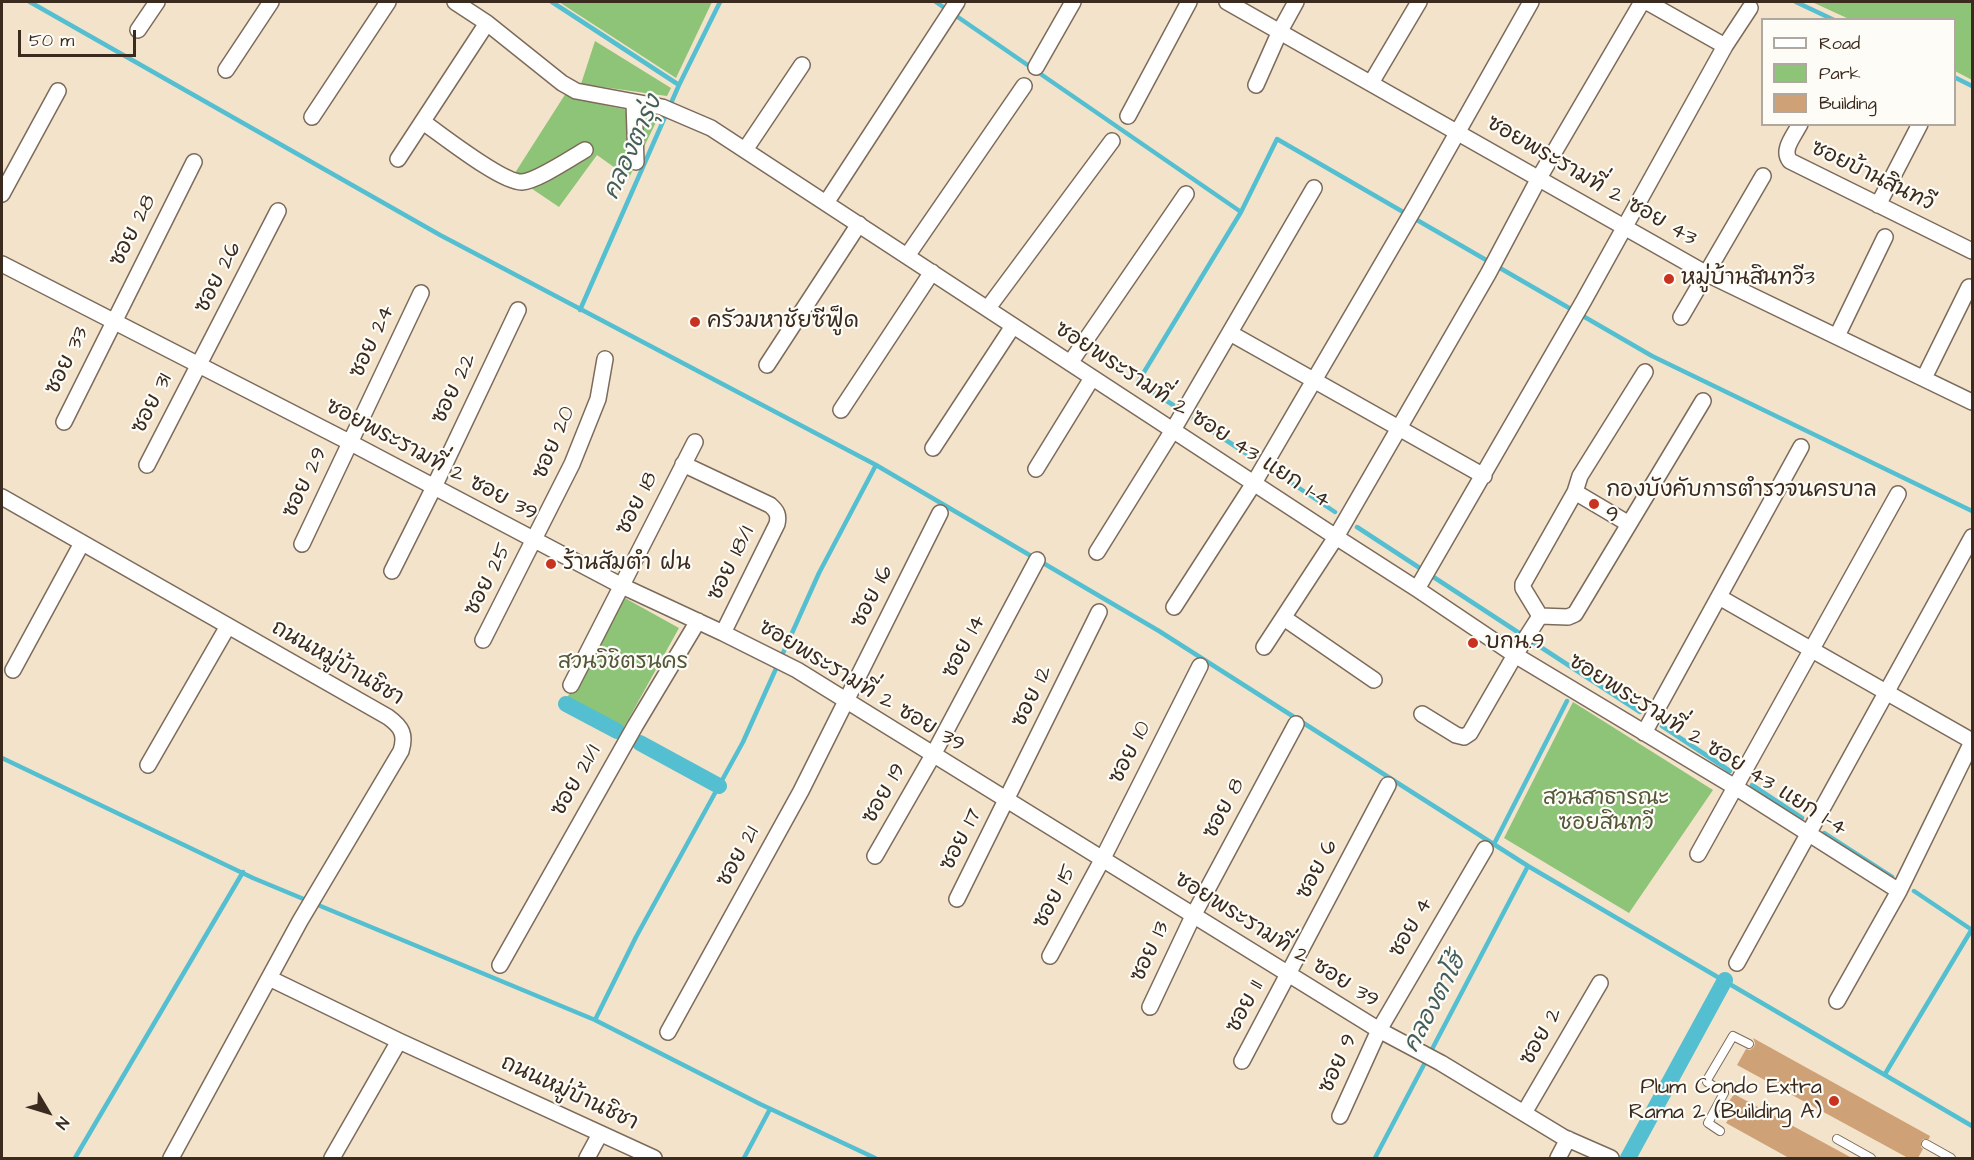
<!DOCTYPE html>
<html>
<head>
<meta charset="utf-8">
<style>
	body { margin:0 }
	#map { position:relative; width:1974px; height:1160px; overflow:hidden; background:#f4e3cb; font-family:"Architects Daughter",sans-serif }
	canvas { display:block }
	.frame { position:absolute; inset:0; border:3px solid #3b2a1e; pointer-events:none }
	.legend { position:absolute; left:1761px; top:18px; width:195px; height:108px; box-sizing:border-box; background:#fdfcf7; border:2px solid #afa8a0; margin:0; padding:8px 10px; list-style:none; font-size:18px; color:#3b2a1e }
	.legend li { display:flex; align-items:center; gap:12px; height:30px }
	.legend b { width:30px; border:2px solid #afa8a0 }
	.north { position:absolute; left:18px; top:1082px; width:60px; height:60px; -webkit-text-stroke:4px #fdfcf7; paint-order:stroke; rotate:128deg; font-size:16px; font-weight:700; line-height:24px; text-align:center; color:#3b2a1e }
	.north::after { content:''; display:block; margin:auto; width:21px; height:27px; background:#3b2a1e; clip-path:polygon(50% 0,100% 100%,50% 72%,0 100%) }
	.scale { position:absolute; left:18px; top:30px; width:118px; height:27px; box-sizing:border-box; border:3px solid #3b2a1e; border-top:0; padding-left:8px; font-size:18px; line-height:21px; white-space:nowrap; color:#3b2a1e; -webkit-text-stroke:4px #fdfcf7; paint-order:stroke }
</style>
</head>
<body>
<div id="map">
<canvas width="1974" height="1160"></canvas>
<div class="frame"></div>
<ul class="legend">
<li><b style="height:8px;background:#fff"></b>Road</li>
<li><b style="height:16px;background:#8dc477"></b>Park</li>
<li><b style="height:16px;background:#cea276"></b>Building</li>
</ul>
<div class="north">N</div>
<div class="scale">50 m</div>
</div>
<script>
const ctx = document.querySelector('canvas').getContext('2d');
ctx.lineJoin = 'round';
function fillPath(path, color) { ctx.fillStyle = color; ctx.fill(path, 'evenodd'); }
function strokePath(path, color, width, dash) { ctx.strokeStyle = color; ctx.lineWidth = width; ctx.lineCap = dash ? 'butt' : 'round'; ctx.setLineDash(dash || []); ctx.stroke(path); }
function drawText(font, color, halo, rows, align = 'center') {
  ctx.font = font + ' "Architects Daughter","Playpen Sans Thai",sans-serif'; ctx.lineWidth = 4.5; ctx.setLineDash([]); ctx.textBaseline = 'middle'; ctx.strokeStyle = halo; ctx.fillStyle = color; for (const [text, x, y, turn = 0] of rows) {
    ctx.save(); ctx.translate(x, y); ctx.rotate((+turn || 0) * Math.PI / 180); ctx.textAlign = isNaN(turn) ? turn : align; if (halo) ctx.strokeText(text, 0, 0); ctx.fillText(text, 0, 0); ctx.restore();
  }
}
fillPath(new Path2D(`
	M559,2H712L676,78Z
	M1812,2H1972V80L1955,71L1954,20L1849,19Z
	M595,41L671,88L667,96L581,84Z
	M566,93C596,107 627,107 658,118L629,178L597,155L559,207L513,176Z
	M623,597L679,628L623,729L567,698Z
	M1573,702L1713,790L1629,913L1504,838Z`), '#8dc477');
strokePath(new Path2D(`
	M30,2L440,235L876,465L1159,631L1528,866L1972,1126
	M552,2L679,85
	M936,2L1241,212
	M1796,2L1834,20
	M1954,77L1972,86
	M580,310L679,85L720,2
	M1173,405L1138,382L1241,212L1277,139L1652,356L1972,511
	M1194,419L1253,458
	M1275,472L1335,512
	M1357,527L1640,712
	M1662,726L1730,771
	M2,758L253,878L595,1020
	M1752,785L1802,818
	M1824,833L1892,877
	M1494,844L1567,701
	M1914,891L1972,930
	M1885,1074L1972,929
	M75,1158L243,872
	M744,1158L770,1109
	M875,1158L760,1104L595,1020L636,937L743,742L819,573L876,465
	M1375,1158L1528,866`), '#54bfd0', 4.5);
strokePath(new Path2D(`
	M566,704L617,731
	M640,743L719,786
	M1628,1158L1725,980`), '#54bfd0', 16);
fillPath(new Path2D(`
	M1753,1038L1930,1136L1929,1139H1923L1921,1142V1147L1923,1149L1918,1158H1908L1737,1065L1746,1049L1750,1050L1754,1047L1755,1043Z
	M1734,1094L1852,1158H1789L1726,1123L1732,1113L1724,1109Z`), '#cea276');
const service = new Path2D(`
	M1720,1131L1708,1123L1724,1093L1707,1082V1080L1733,1036L1749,1044
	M1837,1139L1871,1158
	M1926,1144L1951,1158`);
const minor = new Path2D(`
	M455,2L487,23L562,83L576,91L662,107L711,128L1336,537L1417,589L1515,655L1735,787L1899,891
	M1227,2L1707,274L1972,402
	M1647,2L1725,46
	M138,30L157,2
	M1036,67L1073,2
	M226,70L271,2
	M1371,83L1419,2
	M1256,85L1280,31L1296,2
	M634,102L636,162
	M1128,116L1189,2
	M312,117L388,2
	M423,122C442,135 502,183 522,182C537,181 571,158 585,150
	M1800,124C1794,136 1781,150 1790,161L1972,251
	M745,150L802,65
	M398,159L487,23
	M2,194L58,91
	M826,203L957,2
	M1878,205L1920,124
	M907,256L1024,86
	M2,264L351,443L622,586L723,633L797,670L1379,1030L1441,1063L1563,1137L1611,1158
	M988,308L1112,141
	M1681,317L1763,176
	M1230,333C1315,380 1399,429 1484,476
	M1837,336L1885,237
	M1070,363L1186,194
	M767,365L859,224
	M1924,378L1969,287
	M841,410L932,272
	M64,422L194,162
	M933,448L1013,326
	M683,464L770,505C777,511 779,515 777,524L723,633
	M147,465L278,211
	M1036,469L1092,378
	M1575,492L1629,524
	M2,497L388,717C402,727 406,735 401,751L300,921L171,1158
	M302,544L421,293
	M1097,552L1173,430L1314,188
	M392,571L434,487L518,310
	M1417,589L1583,302L1725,46L1750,8
	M1719,597L1972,741
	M1174,607L1254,483L1417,204L1531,2
	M1540,616L1568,617L1575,614L1703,401
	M1284,618L1374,680
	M483,640L572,464L598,399L605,359
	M1264,647L1336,537L1488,274L1539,178L1642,2
	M13,670L82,543
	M571,685L695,442
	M1422,714L1456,735L1464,737L1470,733L1515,655L1540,616L1523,588V584L1575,492L1580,476L1645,372
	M1644,733L1801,447
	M148,765L228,626
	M1698,854L1898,494
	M875,856L933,755L1037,560
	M957,899L1099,612
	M1050,956L1102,860L1200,666
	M1737,963L1972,537
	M500,965L635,726L698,621
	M269,978L399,1041L654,1158
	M1837,1001L1899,891L1972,742
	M1150,1007L1193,916L1296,724
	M668,1032L801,791L940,513
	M1242,1061L1388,785
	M1524,1113L1600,983
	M1340,1116L1379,1030L1485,849
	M332,1158L399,1041
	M587,1158L600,1134
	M1558,1158L1568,1139`);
strokePath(service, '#7c6b5b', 10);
strokePath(minor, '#7c6b5b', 18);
strokePath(service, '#fff', 8);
strokePath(minor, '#fff', 15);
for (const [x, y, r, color] of [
	[1669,279,6,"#c8321e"],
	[695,322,6,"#c8321e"],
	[1594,504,6,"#c8321e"],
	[551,564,6,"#c8321e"],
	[1473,643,6,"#c8321e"],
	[1834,1101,6,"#c8321e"]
]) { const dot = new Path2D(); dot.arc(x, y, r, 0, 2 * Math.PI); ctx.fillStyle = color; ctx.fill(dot); strokePath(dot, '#fdfcf7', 2); }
drawText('22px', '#3b2a1e', '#fdfcf7', [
	["ซอยบ้านสินทวี",1872,177,26],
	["ซอยพระรามที่ 2 ซอย 43",1591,182,30],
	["ซอย 28",134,231,-63],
	["ซอย 26",219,278,-63],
	["ซอย 24",373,342,-65],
	["ซอย 33",68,361,-64],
	["ซอย 22",455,389,-64],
	["ซอย 31",153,404,-63],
	["ซอยพระรามที่ 2 ซอย 43 แยก 1-4",1192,416,33],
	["ซอย 20",555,443,-67],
	["ซอยพระรามที่ 2 ซอย 39",431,461,28],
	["ซอย 29",306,483,-64],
	["ซอย 18",638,504,-63],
	["ซอย 18/1",732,564,-64],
	["ซอย 25",489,580,-63],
	["ซอย 16",873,597,-63],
	["ซอย 14",965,647,-62],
	["ถนนหมู่บ้านชิชา",337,664,30],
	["ซอยพระรามที่ 2 ซอย 39",861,687,31],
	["ซอย 12",1033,697,-64],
	["ซอยพระรามที่ 2 ซอย 43 แยก 1-4",1707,746,32],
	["ซอย 10",1131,753,-63],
	["ซอย 21/1",577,781,-60],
	["ซอย 19",885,794,-60],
	["ซอย 8",1225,809,-62],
	["ซอย 17",962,840,-63],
	["ซอย 21",739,857,-61],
	["ซอย 6",1318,870,-62],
	["ซอย 15",1056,897,-62],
	["ซอย 4",1412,928,-60],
	["ซอยพระรามที่ 2 ซอย 39",1276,941,32],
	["ซอย 13",1151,952,-65],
	["ซอย 11",1246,1007,-62],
	["ซอย 2",1542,1037,-60],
	["ซอย 9",1339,1064,-65],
	["ถนนหมู่บ้านชิชา",569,1094,25]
]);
drawText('22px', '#3b2a1e', '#fdfcf7', [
	["หมู่บ้านสินทวี3",1681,279],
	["ครัวมหาชัยซีฟู็ด",707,322],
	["กองบังคับการตำรวจนครบาล",1606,491],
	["9",1606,516],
	["ร้านสัมตำ ฝน",563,564],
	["บกน.9",1485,643],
	["Plum Condo Extra",1822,1088,"right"],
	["Rama 2 (Building A)",1822,1113,"right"]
], 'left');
drawText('22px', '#545839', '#fdfcf7', [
	["สวนวิชิตรนคร",623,663],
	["สวนสาธารณะ",1606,799],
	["ซอยสินทวี",1606,824]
]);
drawText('italic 24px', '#445e5c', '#fdfcf7', [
	["คลองตารุ่ง",634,148,-66],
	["คลองตาโฮ้",1436,1004,-62]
]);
</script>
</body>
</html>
